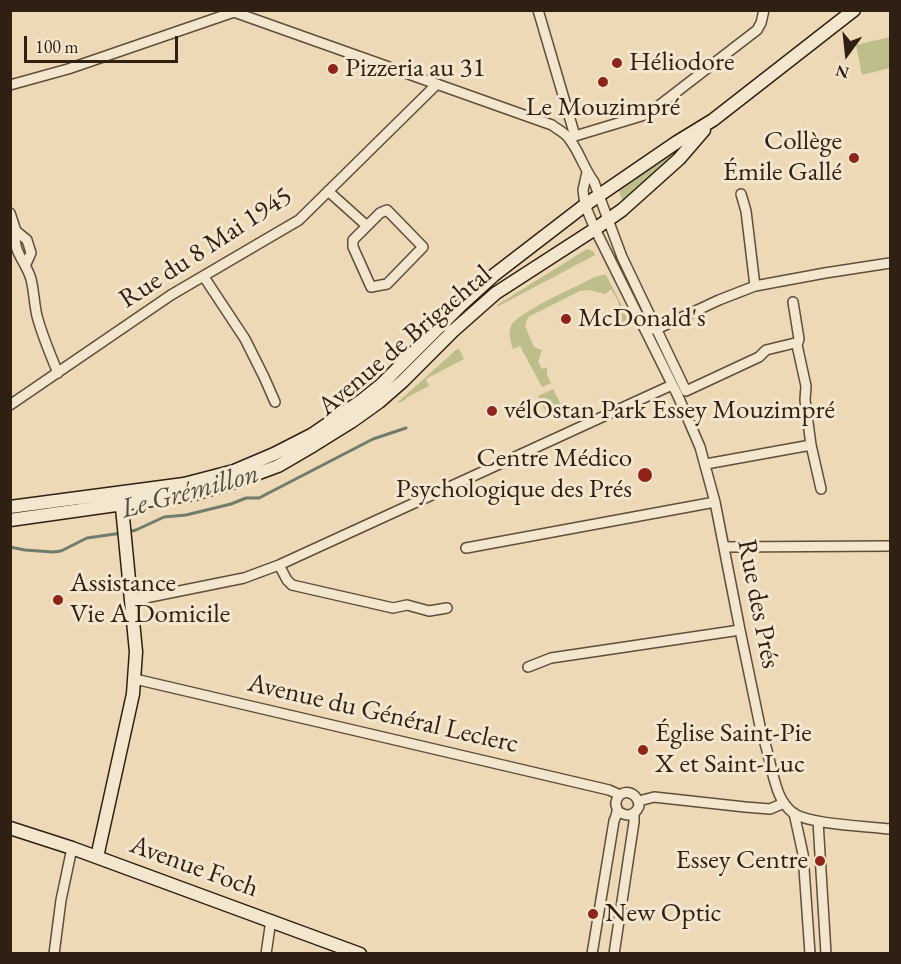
<!DOCTYPE html>
<html>
<head>
<meta charset="utf-8">
<style>
	body { margin:0 }
	#map { position:relative; width:901px; height:964px; overflow:hidden; background:#edd9b5; font-family:"EB Garamond",serif }
	canvas { display:block }
	.frame { position:absolute; inset:0; border:12px solid #302014; pointer-events:none }
	.north { position:absolute; left:817px; top:24px; width:60px; height:60px; -webkit-text-stroke:4px #f3e6cf; paint-order:stroke; rotate:195deg; font-size:16px; font-weight:700; line-height:24px; text-align:center; color:#302014 }
	.north::after { content:''; display:block; margin:auto; width:21px; height:27px; background:#302014; clip-path:polygon(50% 0,100% 100%,50% 72%,0 100%) }
	.scale { position:absolute; left:24px; top:36px; width:154px; height:27px; box-sizing:border-box; border:3px solid #302014; border-top:0; padding-left:8px; font-size:18px; line-height:21px; white-space:nowrap; color:#302014; -webkit-text-stroke:4px #f3e6cf; paint-order:stroke }
</style>
</head>
<body>
<div id="map">
<canvas width="901" height="964"></canvas>
<div class="frame"></div>
<div class="north">N</div>
<div class="scale">100 m</div>
</div>
<script>
const ctx = document.querySelector('canvas').getContext('2d');
ctx.lineJoin = 'round';
function fillPath(path, color) { ctx.fillStyle = color; ctx.fill(path, 'evenodd'); }
function strokePath(path, color, width, dash) { ctx.strokeStyle = color; ctx.lineWidth = width; ctx.lineCap = dash ? 'butt' : 'round'; ctx.setLineDash(dash || []); ctx.stroke(path); }
function drawText(font, color, halo, rows, align = 'center') {
  ctx.font = font + ' "EB Garamond",serif'; ctx.lineWidth = 6; ctx.setLineDash([]); ctx.textBaseline = 'middle'; ctx.strokeStyle = halo; ctx.fillStyle = color; for (const [text, x, y, turn = 0] of rows) {
    ctx.save(); ctx.translate(x, y); ctx.rotate((+turn || 0) * Math.PI / 180); ctx.textAlign = isNaN(turn) ? turn : align; if (halo) ctx.strokeText(text, 0, 0); ctx.fillText(text, 0, 0); ctx.restore();
  }
}
fillPath(new Path2D(`
	M890,37V68L862,75L856,45Z
	M692,137L694,138L623,202L618,189Z
	M587,249L594,252L595,255L497,307V305Z
	M603,275H606L630,321L623,324L618,301L611,289L605,294L590,290L580,291L528,317L525,326L534,347L542,350L538,361L542,369L547,367V375L551,383L542,387L520,346L513,349C511,342 508,333 511,326C516,313 580,285 595,277Z
	M457,349H459L464,359L426,379L429,386L406,398V399L399,403L398,402Z
	M553,389L562,407L573,410L584,405L587,409C575,415 555,424 545,410C542,406 540,401 538,396Z`), '#bdbe8a');
strokePath(new Path2D(`
	M128,532L136,530L164,517L186,515L231,504L246,498H259L373,439L406,428
	M10,547L25,550L53,552L61,551L87,538L122,533`), '#707d6d', 3);
const street = new Path2D(`
	M538,10L575,136L572,138
	M10,85L68,69L234,12L552,125C558,130 566,133 570,140C580,153 584,169 594,182L622,257L686,391
	M575,136L648,114L757,30L761,23L764,10
	M587,172L583,190L585,205L595,229L678,396L700,447L715,502L740,630L761,731C769,751 771,775 779,794C782,801 787,808 793,813C812,825 867,826 890,829
	M328,191L367,226L353,240V247L371,287L387,284L423,247L387,210L380,213L367,226
	M741,194L746,211L755,286
	M10,213L16,231
	M26,264L31,253L27,240L16,231C12,253 25,259 31,279C34,291 34,303 37,316C42,335 50,354 58,373
	M204,277L245,339L264,377L275,402
	M793,302L799,339L797,345
	M651,329L659,328L719,300L755,286L825,273L890,263
	M686,391L759,357L766,350L795,343L797,345L806,386L805,400L811,445L821,489
	M10,405L171,295L299,220L437,84
	M706,464L811,445
	M724,547L890,546
	M466,548L715,502
	M279,565L287,580L292,585L393,608L407,605L429,611L447,608
	M131,598H145L244,578L279,565L672,385
	M528,667L551,658L740,630
	M135,679L609,790L620,795
	M639,801L654,797L745,807L770,809L784,803
	M794,813L803,854L810,954
	M818,821L826,954
	M54,954L61,900L72,848
	M266,954L271,920
	M592,954L614,821C615,818 617,815 617,811C618,805 615,808 616,802C620,787 638,791 639,806C635,816 626,818 617,810
	M614,954L634,822V813`);
const secondary = new Path2D(`
	M10,507L184,484L234,471L274,454L313,434L361,401L381,385L461,305L494,275L585,205L677,142L713,120L854,10
	M10,520L194,494L235,482L278,466L314,445L351,422L379,402L403,381L453,331L496,293L595,229L622,210L679,159L704,130
	M10,828L72,848L360,954
	M97,857L133,694L136,652L121,497`);
strokePath(street, '#5f4e3c', 12);
strokePath(secondary, '#302014', 15);
strokePath(street, '#f3e6cf', 9);
strokePath(secondary, '#f3e6cf', 12);
for (const [x, y, r, color] of [
	[617,63,6,"#8f2418"],
	[333,69,6,"#8f2418"],
	[603,82,6,"#8f2418"],
	[854,158,6,"#8f2418"],
	[566,319,6,"#8f2418"],
	[492,411,6,"#8f2418"],
	[645,475,8,"#8f2418"],
	[58,600,6,"#8f2418"],
	[643,750,6,"#8f2418"],
	[820,861,6,"#8f2418"],
	[593,914,6,"#8f2418"]
]) { const dot = new Path2D(); dot.arc(x, y, r, 0, 2 * Math.PI); ctx.fillStyle = color; ctx.fill(dot); strokePath(dot, '#f3e6cf', 2); }
drawText('27px', '#302014', '#f3e6cf', [
	["Héliodore",629,63],
	["Pizzeria au 31",345,69],
	["Le Mouzimpré",603,108,"center"],
	["Collège",842,142,"right"],
	["Émile Gallé",842,173,"right"],
	["McDonald's",578,319],
	["vélOstan Park Essey Mouzimpré",504,411],
	["Centre Médico",632,459,"right"],
	["Psychologique des Prés",632,490,"right"],
	["Assistance",70,584],
	["Vie A Domicile",70,615],
	["Église Saint-Pie",655,734],
	["X et Saint-Luc",655,765],
	["Essey Centre",808,861,"right"],
	["New Optic",605,914]
], 'left');
drawText('27px', '#302014', '#f3e6cf', [
	["Rue du 8 Mai 1945",206,248,-33],
	["Avenue de Brigachtal",405,341,-40],
	["Rue des Prés",758,604,79],
	["Avenue du Général Leclerc",383,714,13],
	["Avenue Foch",194,867,20]
]);
drawText('italic 28px', '#504e41', '#f3e6cf', [
	["Le Grémillon",190,492,-15]
]);
</script>
</body>
</html>
